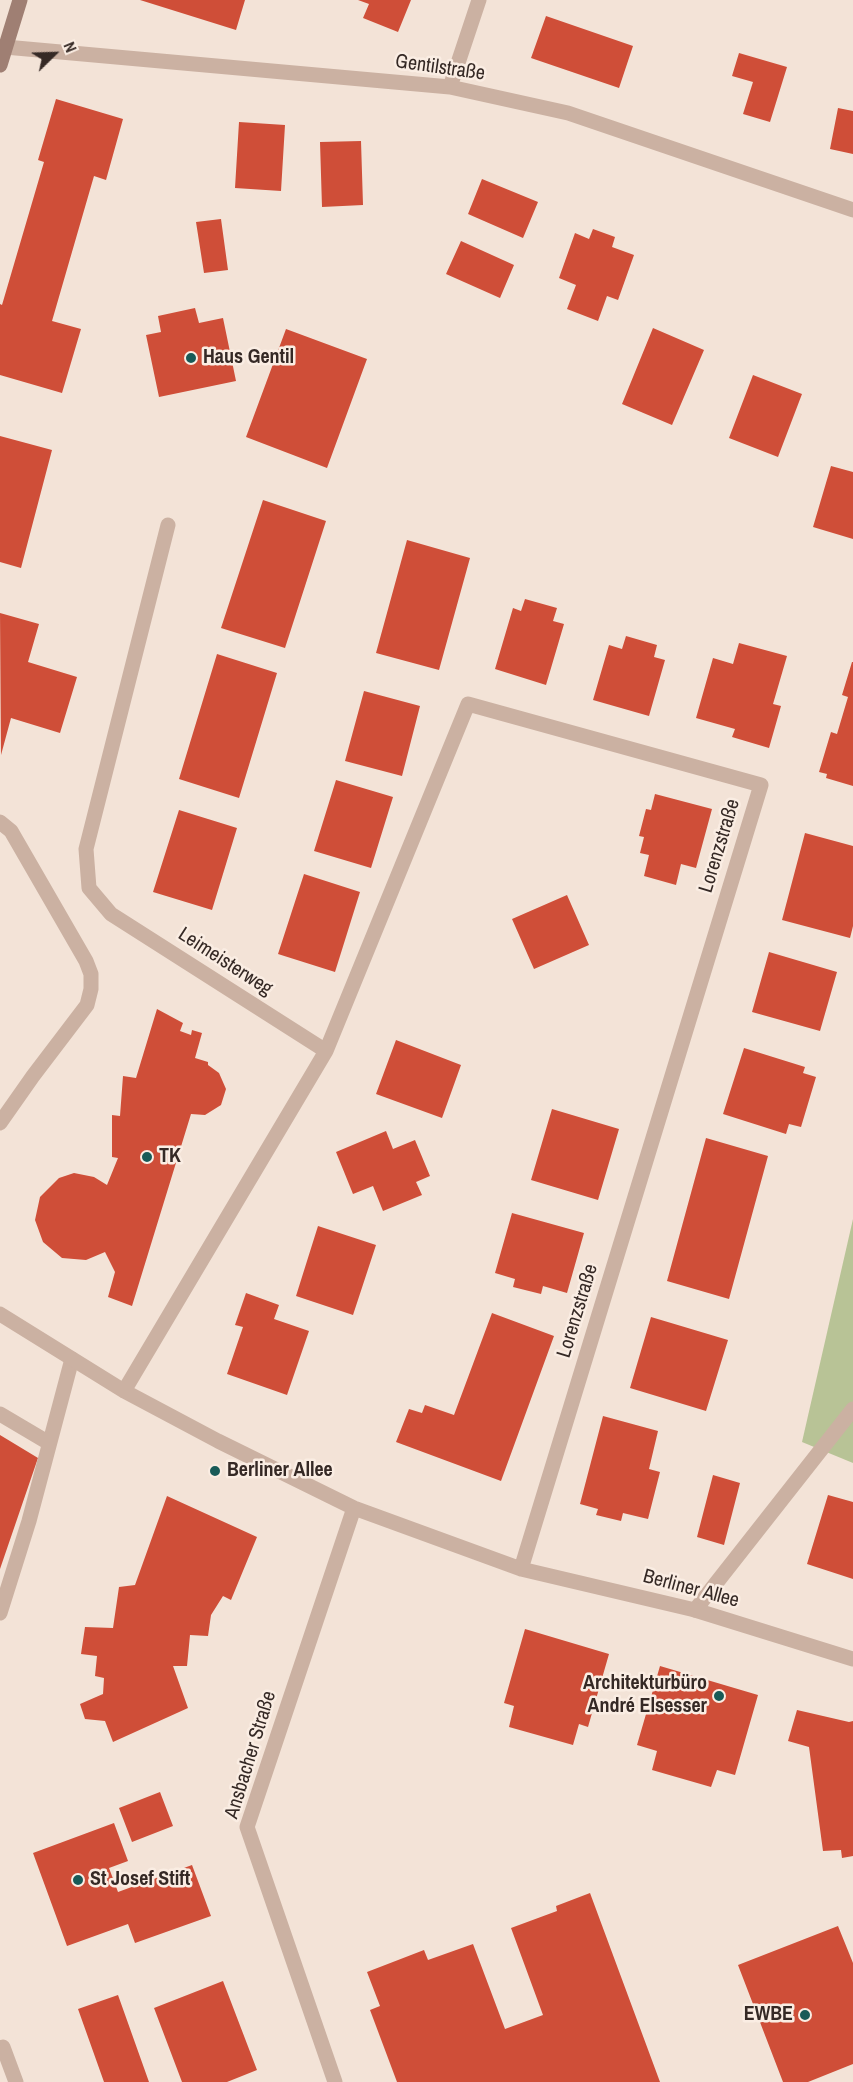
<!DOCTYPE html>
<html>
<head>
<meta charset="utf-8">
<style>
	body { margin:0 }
	#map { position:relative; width:853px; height:2082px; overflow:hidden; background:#f3e3d7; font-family:"Archivo Narrow",sans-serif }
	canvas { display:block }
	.north { position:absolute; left:24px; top:24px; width:60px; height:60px; -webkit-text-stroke:4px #faede3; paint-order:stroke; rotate:67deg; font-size:16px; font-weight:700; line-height:24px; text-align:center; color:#352925 }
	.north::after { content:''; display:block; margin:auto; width:21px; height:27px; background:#352925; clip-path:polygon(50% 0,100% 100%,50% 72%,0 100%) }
</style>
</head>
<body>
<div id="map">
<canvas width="853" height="2082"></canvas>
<div class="north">N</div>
</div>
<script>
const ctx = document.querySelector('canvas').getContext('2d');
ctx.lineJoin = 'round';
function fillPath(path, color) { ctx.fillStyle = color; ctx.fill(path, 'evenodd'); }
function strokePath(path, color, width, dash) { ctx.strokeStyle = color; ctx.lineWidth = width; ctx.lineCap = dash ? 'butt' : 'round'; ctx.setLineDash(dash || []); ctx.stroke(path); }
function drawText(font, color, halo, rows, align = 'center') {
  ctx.font = font + ' "Archivo Narrow",sans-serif'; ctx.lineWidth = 5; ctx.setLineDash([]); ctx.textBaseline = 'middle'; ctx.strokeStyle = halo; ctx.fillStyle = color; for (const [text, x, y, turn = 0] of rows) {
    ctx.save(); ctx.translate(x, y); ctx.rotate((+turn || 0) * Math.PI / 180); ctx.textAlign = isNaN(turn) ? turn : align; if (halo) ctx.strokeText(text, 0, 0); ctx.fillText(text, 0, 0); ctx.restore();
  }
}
fillPath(new Path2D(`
	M853,1219V1463L802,1442Z`), '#b8c396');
fillPath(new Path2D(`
	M140,0H245L236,30Z
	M358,0H411L398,32L363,18L369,4Z
	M546,16L633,46L619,88L531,58Z
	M739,53L787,67L770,122L743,114L753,82L732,76Z
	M56,99L123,119L106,180L94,176L52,321L81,329L62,393L0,375V304L2,305L44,162L38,160Z
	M838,108L853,111V154L830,149Z
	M239,122L285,125L281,191L235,188Z
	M361,141L363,205L322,207L320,142Z
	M482,179L538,202L523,238L468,214Z
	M221,219L228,270L204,273L196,222Z
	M593,229L615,237L612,247L634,255L618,300L607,296L598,321L567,309L576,285L559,278L575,233L589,239Z
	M461,241L514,265L500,298L446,274Z
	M195,308L199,323L223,318L236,381L159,397L146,335L161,332L158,316Z
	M653,328L704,350L672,425L622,404Z
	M286,329L367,359L327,468L246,437Z
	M753,375L802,394L778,457L729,438Z
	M0,436L52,450L21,568L0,562Z
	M831,466L853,472V539L813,527Z
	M263,500L326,521L285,648L221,628Z
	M407,540L470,558L439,670L376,653Z
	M525,599L557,608L553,621L564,624L546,685L495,669L513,608L521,611Z
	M0,613L39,624L28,662L77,677L60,733L11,718L1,755Z
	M626,636L657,645L654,657L665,660L649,716L593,700L609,645L622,649Z
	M739,643L787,656L773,704L781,706L769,748L732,737L735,729L696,718L713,658L733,664Z
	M217,654L277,673L239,798L179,779Z
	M852,662H853V786L826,778L827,774L819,772L831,732L837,734L848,697L842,695Z
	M364,691L420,706L402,776L345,761Z
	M336,780L393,797L371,868L314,851Z
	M655,794L712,809L696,868L681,864L676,885L644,876L649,855L640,853L644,837L639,836L646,809L651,810Z
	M179,810L237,828L212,910L153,892Z
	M805,833L853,846V926L850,938L782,920Z
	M304,874L360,892L335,972L278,954Z
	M567,895L589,945L534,969L512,919Z
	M769,952L837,972L820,1031L752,1012Z
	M157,1009L183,1023L180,1031L191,1035L192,1030L202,1033L195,1058L208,1062V1065L219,1073L226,1089L221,1105L205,1115L191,1114L132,1306L108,1297L115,1272L105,1252L86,1260L62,1258L43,1242L35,1220L40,1197L59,1178L74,1173L94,1177L107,1185L118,1158L112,1157V1115L120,1116L123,1076L136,1078Z
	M396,1040L461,1065L442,1118L376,1094Z
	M744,1048L805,1067L803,1073L816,1077L801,1127L789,1124L786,1134L723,1114Z
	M552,1109L619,1129L598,1200L531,1180Z
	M386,1131L393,1149L415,1140L430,1176L416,1182L422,1195L383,1211L373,1186L353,1194L336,1152Z
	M706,1138L768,1156L729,1299L667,1281Z
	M512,1213L584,1233L567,1293L543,1286L541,1294L513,1287L515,1279L495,1273Z
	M318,1226L376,1245L353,1315L296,1296Z
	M246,1293L279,1305L274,1319L309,1331L287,1395L227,1374L243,1327L235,1325Z
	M492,1313L554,1336L501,1481L396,1442L409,1409L422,1413L425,1405L454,1415Z
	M651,1317L728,1340L706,1411L630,1388Z
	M603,1416L658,1431L649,1469L660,1472L648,1519L623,1513L621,1521L596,1515L598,1509L580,1504Z
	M0,1435L38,1458L0,1569Z
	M713,1475L740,1483L724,1545L697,1537Z
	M828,1495L853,1502V1579L807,1564Z
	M167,1496L257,1537L231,1600L223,1596L211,1615L208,1636L190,1635L187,1666H173L188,1708L113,1742L105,1721L85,1719L80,1704L103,1694L104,1678L95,1676L97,1656L81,1654L85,1627L113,1628L119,1587L135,1585Z
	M525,1629L609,1654L588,1727L579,1724L573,1745L509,1727L514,1706L504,1703Z
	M660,1666L758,1695L735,1775L717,1770L711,1787L652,1770L657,1751L637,1745Z
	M797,1710L849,1722L853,1721V1856L842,1858L841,1850L823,1851L809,1747L788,1741Z
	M160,1792L173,1826L132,1842L119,1808Z
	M114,1823L128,1861L109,1868L118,1892L192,1865L211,1916L135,1943L128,1924L67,1946L33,1853Z
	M590,1893L660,2082H397L370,2010L380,2006L367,1972L424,1950L428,1960L473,1944L505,2029L543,2015L511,1928L557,1911L556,1906Z
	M838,1926L853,1963V2064L808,2082H783L738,1965Z
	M223,1981L257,2070L227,2082H182L154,2008Z
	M118,1995L149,2082H104L78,2009Z`), '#cf4e38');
strokePath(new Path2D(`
	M0,822L11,831L86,961L91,974V989L87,1005L33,1076L0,1123
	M0,1414L49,1443
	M695,1610L853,1409
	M0,1613L29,1521L72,1359
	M3,2047L16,2082`), '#cbb1a2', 15);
strokePath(new Path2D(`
	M5,47L450,87L568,113L853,210
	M450,87L479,0
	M326,1051L468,704L761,785L521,1569
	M0,1314L124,1391L218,1441L354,1508L521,1569L695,1610L853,1659
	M124,1391L326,1051L111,914L89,888L86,849L168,525
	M335,2082L247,1827L354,1508`), '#cbb1a2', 15);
strokePath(new Path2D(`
	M0,65L20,0`), '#9f7f73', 15);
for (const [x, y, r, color] of [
	[191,358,6,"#185a57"],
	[147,1157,6,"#185a57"],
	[215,1471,6,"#185a57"],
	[719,1696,6,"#185a57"],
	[78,1880,6,"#185a57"],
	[805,2015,6,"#185a57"]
]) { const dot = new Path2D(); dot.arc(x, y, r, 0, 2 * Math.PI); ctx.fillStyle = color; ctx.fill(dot); strokePath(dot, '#faede3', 2); }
drawText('20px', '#352925', '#faede3', [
	["Gentilstraße",440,68,8],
	["Lorenzstraße",720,846,-73],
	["Leimeisterweg",225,962,33],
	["Lorenzstraße",578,1311,-73],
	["Berliner Allee",691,1589,15],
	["Ansbacher Straße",251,1755,-73]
]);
drawText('bold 20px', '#352925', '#faede3', [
	["Haus Gentil",203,358],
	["TK",159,1157],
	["Berliner Allee",227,1471],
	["Architekturbüro",707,1684,"right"],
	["André Elsesser",707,1707,"right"],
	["St Josef Stift",90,1880],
	["EWBE",793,2015,"right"]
], 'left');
</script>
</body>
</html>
